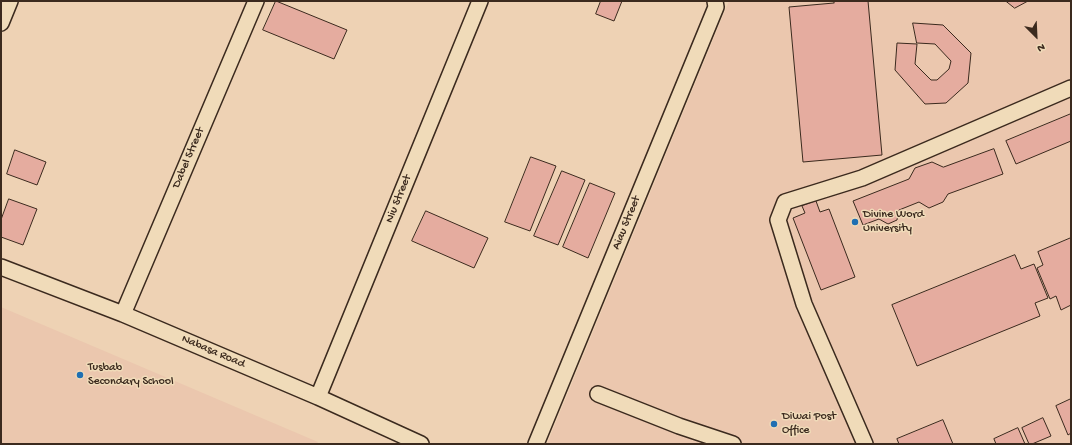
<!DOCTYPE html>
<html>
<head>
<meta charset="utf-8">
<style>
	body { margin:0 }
	#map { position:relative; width:1072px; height:445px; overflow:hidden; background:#eed2b4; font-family:"Gochi Hand",sans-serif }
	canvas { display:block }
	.frame { position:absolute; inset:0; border:2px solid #3b2a1e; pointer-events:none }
	.north { position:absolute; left:1016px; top:16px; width:40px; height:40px; -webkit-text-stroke:3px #f0dbb9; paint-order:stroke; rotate:156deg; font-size:11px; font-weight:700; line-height:16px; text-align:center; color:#3b2a1e }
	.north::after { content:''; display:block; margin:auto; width:14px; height:18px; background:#3b2a1e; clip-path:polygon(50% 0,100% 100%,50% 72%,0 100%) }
</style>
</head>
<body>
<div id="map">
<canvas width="1072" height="445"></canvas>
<div class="frame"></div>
<div class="north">N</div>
</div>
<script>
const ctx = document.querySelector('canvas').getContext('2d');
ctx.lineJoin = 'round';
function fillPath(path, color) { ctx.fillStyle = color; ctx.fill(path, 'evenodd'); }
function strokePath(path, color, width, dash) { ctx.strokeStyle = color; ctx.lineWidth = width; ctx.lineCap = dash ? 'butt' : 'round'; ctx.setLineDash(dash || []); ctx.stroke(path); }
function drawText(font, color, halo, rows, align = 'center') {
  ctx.font = font + ' "Gochi Hand",sans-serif'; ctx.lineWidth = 3; ctx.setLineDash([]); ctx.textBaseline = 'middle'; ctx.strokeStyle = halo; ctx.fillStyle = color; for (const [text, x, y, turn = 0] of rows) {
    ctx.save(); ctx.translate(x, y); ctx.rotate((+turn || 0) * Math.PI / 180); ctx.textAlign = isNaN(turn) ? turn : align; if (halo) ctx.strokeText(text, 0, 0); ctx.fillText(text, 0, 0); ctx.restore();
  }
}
fillPath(new Path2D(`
	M729,1H1071V444H547Z
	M1,307L318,442L317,444H1Z`), '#ebc7ae');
const building = new Path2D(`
	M276,1L347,30L334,59L263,30Z
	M601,1H622L614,21L596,14Z
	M833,1H868L882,155L803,162L789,7L834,3Z
	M1006,1H1028L1015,8Z
	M913,23L943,25L971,53L968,83L946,103L925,104L895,70L897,43L917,44L915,64L931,80H937L949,69L951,61L935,44L917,43Z
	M1071,114V141L1016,164L1006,141Z
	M994,149L1003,174L948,194L943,202L929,208L919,202L899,210L897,220L888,224L879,219L863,225L853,201L909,179L915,168L932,162L943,167Z
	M15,150L46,162L37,185L7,174Z
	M531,157L556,166L530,231L505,222Z
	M562,171L585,180L558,245L534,236Z
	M590,183L615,193L588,258L563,247Z
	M9,199L37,209L23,245L1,237V220Z
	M816,201L820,212L829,209L855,277L821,290L793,218L805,213L802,206Z
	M426,211L488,238L474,268L412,241Z
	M1071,238V305L1061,310L1056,296L1050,299L1037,268L1043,265L1038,252Z
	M1015,255L1021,269L1034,264L1048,298L1035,303L1040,316L917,366L892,305Z
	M1071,399V433L1068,435L1056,406Z
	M1043,418L1051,436L1032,444H1029L1022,428Z
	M943,420L953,444H899L897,439Z
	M1018,428L1025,444H996L994,439Z`);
fillPath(building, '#e5ac9f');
strokePath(building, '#3b2a1e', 1);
const minor = new Path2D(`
	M1,23L10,1
	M1,267L123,314L318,397L421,444
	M123,314L256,1
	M598,394L679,426L733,444
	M318,397L480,1
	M536,444L716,7L715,1
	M865,444L804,304L778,220L785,202L862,178L1071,88`);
strokePath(minor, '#3b2a1e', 18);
strokePath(minor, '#f0dbb9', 15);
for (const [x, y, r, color] of [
	[855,222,4,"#1f6fb2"],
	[80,375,4,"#1f6fb2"],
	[774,424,4,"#1f6fb2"]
]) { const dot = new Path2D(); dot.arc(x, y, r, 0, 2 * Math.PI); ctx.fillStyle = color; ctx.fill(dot); strokePath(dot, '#f0dbb9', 1.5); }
drawText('12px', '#3b2a1e', '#f0dbb9', [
	["Dabel Street",189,158,-67],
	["Niu Street",399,199,-68],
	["Aiau Street",627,223,-68],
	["Nabasa Road",213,352,23]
]);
drawText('12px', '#3b2a1e', '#f0dbb9', [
	["Divine Word",863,215],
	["University",863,229],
	["Tusbab",88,368],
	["Secondary School",88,382],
	["Diwai Post",782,417],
	["Office",782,431]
], 'left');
</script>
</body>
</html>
